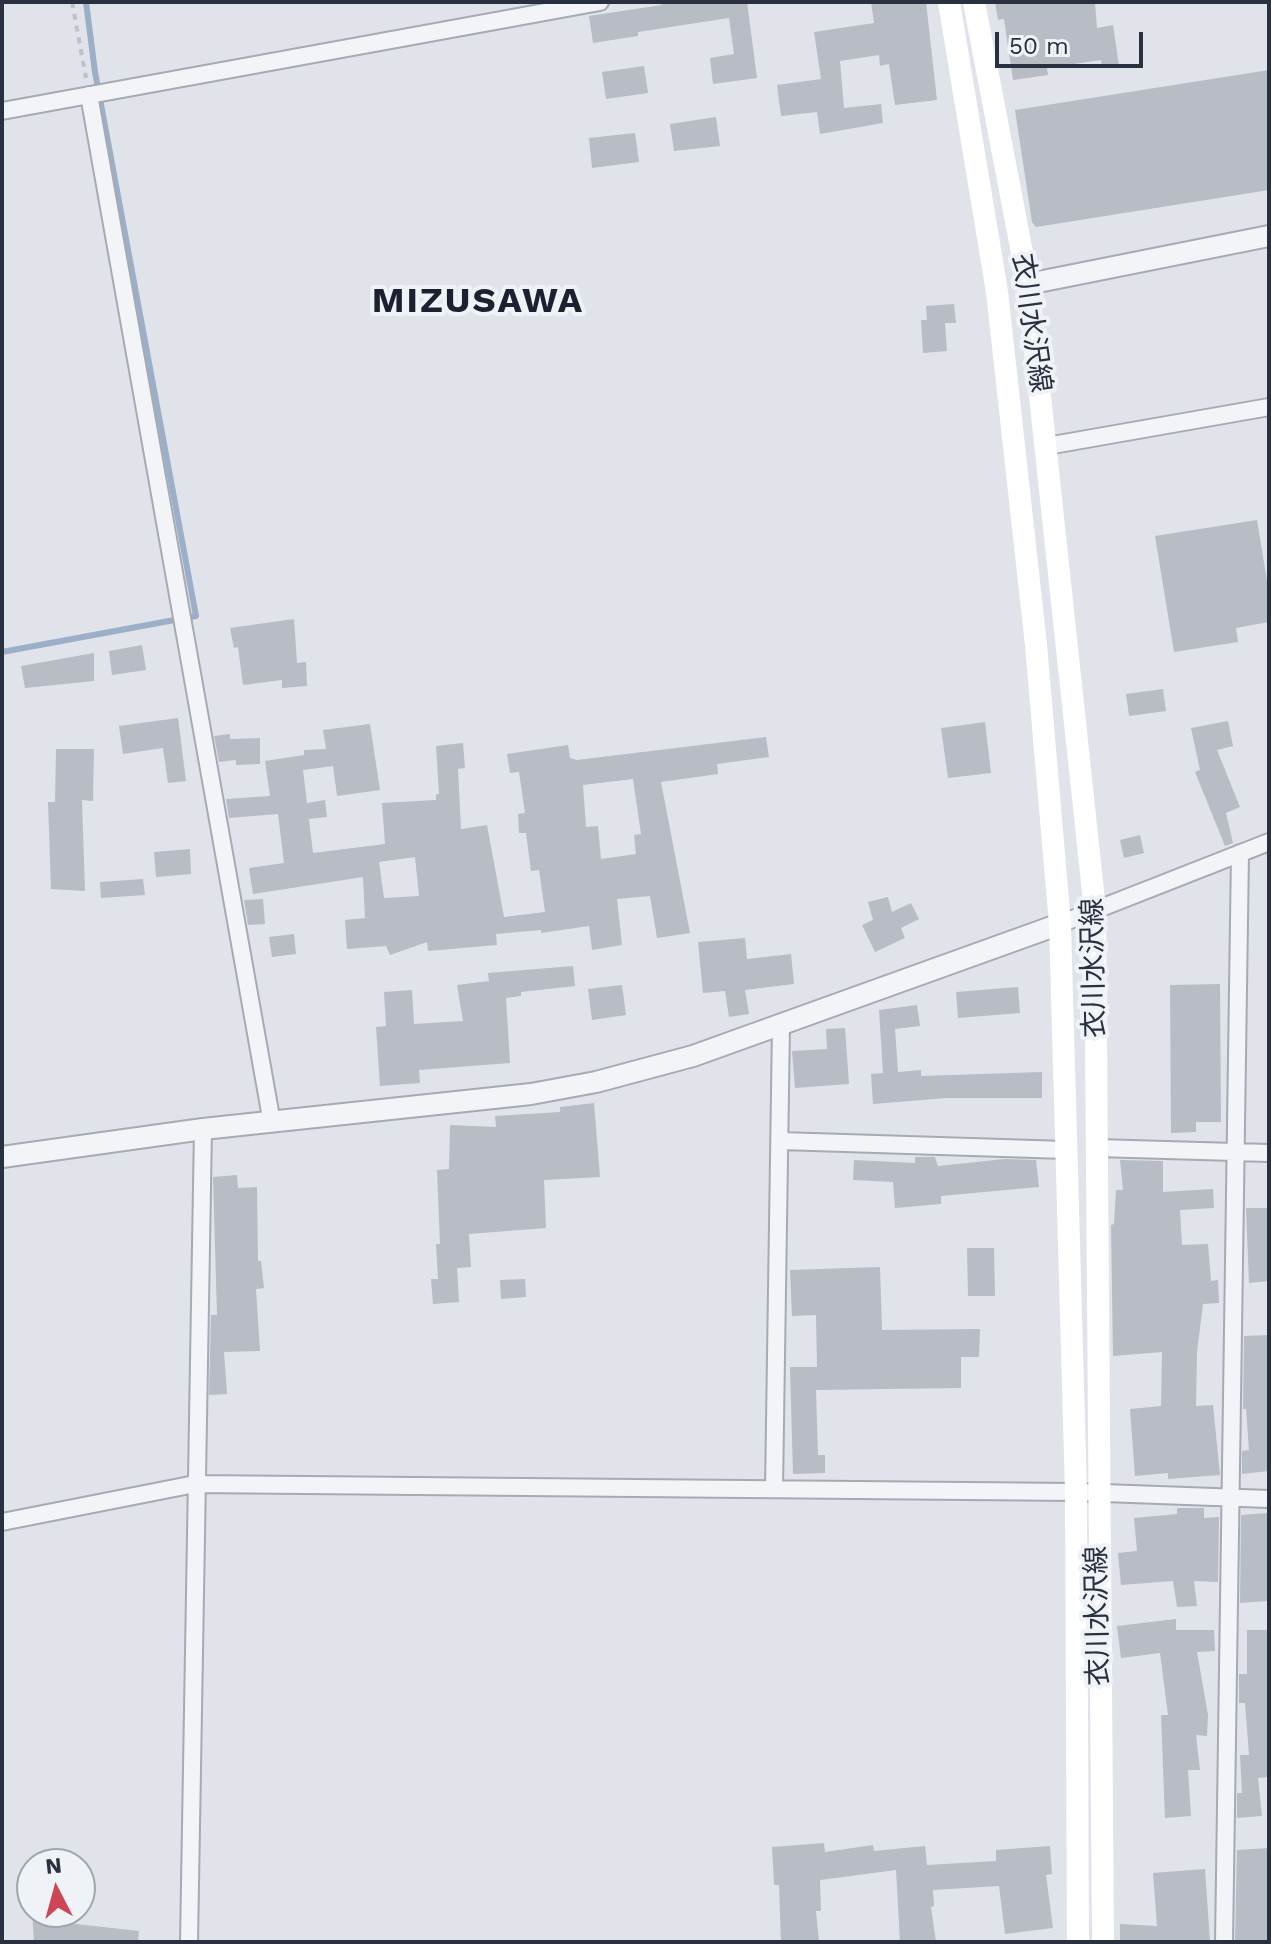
<!DOCTYPE html>
<html>
<head>
<meta charset="utf-8">
<style>
	body { margin:0 }
	#map { position:relative; width:1271px; height:1944px; overflow:hidden; background:#e0e3e9; font-family:"Work Sans",sans-serif }
	canvas { display:block }
	.frame { position:absolute; inset:0; border:4px solid #293040; pointer-events:none }
	.north { position:absolute; left:16px; top:1848px; width:80px; height:80px; box-sizing:border-box; background:#eff2f6; border:2px solid #a0a4ad; border-radius:50%; rotate:354deg; font-size:22px; font-weight:700; line-height:32px; text-align:center; color:#293040 }
	.north::after { content:''; display:block; margin:auto; width:28px; height:36px; background:#cc4655; clip-path:polygon(50% 0,100% 100%,50% 72%,0 100%) }
	.scale { position:absolute; left:995px; top:32px; width:148px; height:36px; box-sizing:border-box; border:4px solid #293040; border-top:0; padding-left:10px; font-size:24px; line-height:28px; white-space:nowrap; color:#293040; -webkit-text-stroke:6px #eff2f6; paint-order:stroke }
</style>
</head>
<body>
<div id="map">
<canvas width="1271" height="1944"></canvas>
<div class="frame"></div>
<div class="north">N</div>
<div class="scale">50 m</div>
</div>
<script>
const ctx = document.querySelector('canvas').getContext('2d');
ctx.lineJoin = 'round';
function strokePath(path, color, width, dash) { ctx.strokeStyle = color; ctx.lineWidth = width; ctx.lineCap = dash ? 'butt' : 'round'; ctx.setLineDash(dash || []); ctx.stroke(path); }
function fillPath(path, color) { ctx.fillStyle = color; ctx.fill(path, 'evenodd'); }
function drawText(font, color, halo, rows, align = 'center') {
  ctx.font = font + ' "Work Sans","Noto Sans JP",sans-serif'; ctx.lineWidth = 8; ctx.setLineDash([]); ctx.textBaseline = 'middle'; ctx.strokeStyle = halo; ctx.fillStyle = color; for (const [text, x, y, turn = 0] of rows) {
    ctx.save(); ctx.translate(x, y); ctx.rotate((+turn || 0) * Math.PI / 180); ctx.textAlign = isNaN(turn) ? turn : align; if (halo) ctx.strokeText(text, 0, 0); ctx.fillText(text, 0, 0); ctx.restore();
  }
}
strokePath(new Path2D(`
	M2,652L196,616L95,72L86,2`), '#9bafc8', 6);
fillPath(new Path2D(`
	M662,2H747L757,78L713,84L710,58L734,54L729,18L638,32V36L593,43L589,16L662,5Z
	M871,2H926L937,100L895,105L889,64L880,66L879,55L840,61L844,108L881,104L883,123L820,134L817,112L781,116L777,85L821,79L814,32L874,23Z
	M995,2H1095L1097,28L1113,25L1119,66L1102,68L1101,60L1047,68L1048,75L1013,80L1004,19L998,20Z
	M644,66L648,93L606,99L602,72Z
	M1269,70V190L1036,227L1032,222L1015,110Z
	M716,117L720,146L674,151L670,124Z
	M635,133L639,162L592,168L589,138Z
	M954,304L956,323H945L947,351L923,353L921,320H927L926,306Z
	M1257,520L1269,593V622L1236,628L1238,642L1174,652L1155,536Z
	M294,619L297,663L306,662L307,686L282,688V680L243,685L238,647L234,648L230,628Z
	M142,645L146,670L112,675L109,651Z
	M94,653V681L25,688L21,666Z
	M1163,689L1166,711L1129,716L1126,694Z
	M178,718L186,781L168,783L163,748L123,754L119,726Z
	M1228,721L1233,746L1217,750L1240,807L1226,813L1233,843L1225,846L1195,772L1200,770L1191,728Z
	M985,722L991,773L948,778L941,728Z
	M370,724L380,790L337,796L333,766L303,770L307,803L325,800L327,817L309,819L313,853L385,844L382,803L436,800V794H439L436,746L463,743L465,768L458,769L461,829L487,825L504,917L545,912L539,870L531,871L526,833H519L518,814L525,813L519,772L510,773L507,754L568,745L570,758L577,760L766,737L769,757L717,764L718,774L661,782L690,933L657,938L650,896L617,899L622,945L592,950L589,926L541,933V930L496,934L497,945L428,951L427,942L390,955L386,946L347,949L345,920L365,918L363,877L253,894L249,868L284,863L278,814L229,818L226,799L270,796L265,761L304,755V750L326,749L323,730ZM633,779L641,834L634,835L636,854L601,859L598,826L586,827L583,785ZM415,857L419,896L384,898L379,862Z
	M230,734V739L260,738V764L236,765V760L219,762L214,736Z
	M56,749H94L93,801L82,800L85,891L51,889L48,802H55Z
	M1140,835L1144,853L1124,858L1120,840Z
	M190,849L191,874L156,877L154,852Z
	M143,879L145,895L101,898L100,882Z
	M888,897L892,912L911,903L919,919L901,928L905,938L875,952L862,925L873,920L868,902Z
	M263,899L265,924L248,925L244,900Z
	M294,934L296,954L272,957L269,937Z
	M745,938L747,959L791,954L794,984L745,990L749,1014L729,1017L725,991L703,993L698,942Z
	M573,966L575,986L521,992V996L506,998L510,1063L419,1070L420,1083L380,1086L376,1027L386,1026L384,992L412,990L414,1024L463,1021L457,985L489,981L488,973Z
	M1220,984L1221,1122H1196V1132L1171,1133L1170,985Z
	M622,985L626,1015L592,1020L588,989Z
	M1018,987L1020,1013L958,1018L956,992Z
	M917,1005L920,1026L895,1029L898,1072L921,1070V1076L1042,1072V1098H946L873,1104L871,1074L883,1073L879,1010Z
	M845,1028L849,1084L795,1088L792,1051L827,1049L826,1029Z
	M594,1103L600,1177L544,1180L546,1228L469,1234L471,1267L457,1268L459,1302L433,1304L431,1279H438L436,1244H440L437,1170L449,1169L450,1125L496,1127L495,1116L560,1112V1107Z
	M915,1157H935L938,1166L1005,1159L1036,1160L1039,1187L941,1196V1204L895,1208L893,1182L853,1180L854,1160L915,1163Z
	M1120,1160L1163,1161V1192L1213,1189L1214,1208L1180,1210L1182,1245L1208,1244L1211,1281L1218,1280L1219,1303L1203,1304L1197,1352L1196,1406L1213,1405L1220,1475L1168,1479V1473L1135,1476L1130,1409L1161,1406L1162,1352L1113,1356L1111,1225L1114,1224L1116,1190H1123Z
	M237,1175L238,1188L257,1187L258,1261H261L264,1288L256,1289L260,1351L224,1352L227,1394L209,1395L211,1315H217L213,1177Z
	M1246,1208H1269V1281L1249,1283Z
	M967,1248H994L995,1296H968Z
	M880,1267L882,1330L980,1329L979,1357H961V1388L816,1390L818,1455H825V1473L793,1474L790,1367H817L816,1315L792,1316L790,1270Z
	M525,1279L526,1297L501,1299L500,1280Z
	M1269,1335V1471L1242,1474V1451L1249,1450L1246,1409H1243L1244,1336Z
	M1177,1508H1204V1518L1219,1517L1218,1582L1194,1581L1197,1606L1177,1607L1173,1581L1121,1585L1118,1553L1137,1551L1134,1518L1177,1514Z
	M1269,1513V1601L1240,1603L1241,1515Z
	M1176,1619V1630H1214L1215,1651L1197,1652L1208,1715L1207,1736L1196,1735L1200,1770H1188L1191,1816L1165,1818L1161,1715H1168L1160,1653L1121,1658L1117,1626Z
	M1247,1630H1269V1777L1258,1778L1262,1816L1237,1818V1793H1242L1240,1755H1249L1245,1703H1239V1674H1247Z
	M824,1843L825,1852L873,1845L874,1851L925,1846L927,1865L996,1861V1850L1050,1846L1052,1874L1046,1875L1053,1928L1005,1934L999,1886L933,1890L934,1906L931,1907L936,1942H900L896,1870L820,1880L821,1911H816L819,1942H781L779,1885H774L772,1847Z
	M1269,1848V1942H1235L1237,1850Z
	M1205,1869L1210,1942H1120V1924L1157,1926L1153,1873Z
	M32,1912H49V1921L139,1931L138,1942H34Z`), '#b7bcc5');
const minor = new Path2D(`
	M89,95L272,1123
	M2,111L600,2
	M1047,446L1269,407
	M1060,924L1269,842
	M781,1141L1066,1150
	M1097,1148L1269,1153
	M774,1489L781,1025
	M2,1522L195,1484L1076,1492L1269,1499
	M189,1942L203,1129
	M1224,1942L1240,853`);
const tertiary = new Path2D(`
	M1028,284L1269,236
	M2,1157L203,1129L531,1094L596,1082L693,1056L1060,924`);
strokePath(minor, '#a5aab3', 20);
strokePath(tertiary, '#a5aab3', 24);
strokePath(new Path2D(`
	M72,2L86,78`), '#bec1c7', 4, [6, 6]);
strokePath(minor, '#f2f4f7', 16);
strokePath(tertiary, '#f2f4f7', 20);
strokePath(new Path2D(`
	M949,2L997,292L1036,645L1060,924L1076,1492L1078,1942
	M974,2L1028,284L1095,910L1103,1942`), '#fff', 22);
drawText('28px', '#293040', '#eff2f6', [
	["衣川水沢線",1031,323,82],
	["衣川水沢線",1094,968,-91],
	["衣川水沢線",1098,1616,-91]
]);
ctx.letterSpacing = '2px';
drawText('bold 36px', '#1b2130', '#eff2f6', [
	["MIZUSAWA",478,301]
]);
ctx.letterSpacing = '0px';
</script>
</body>
</html>
